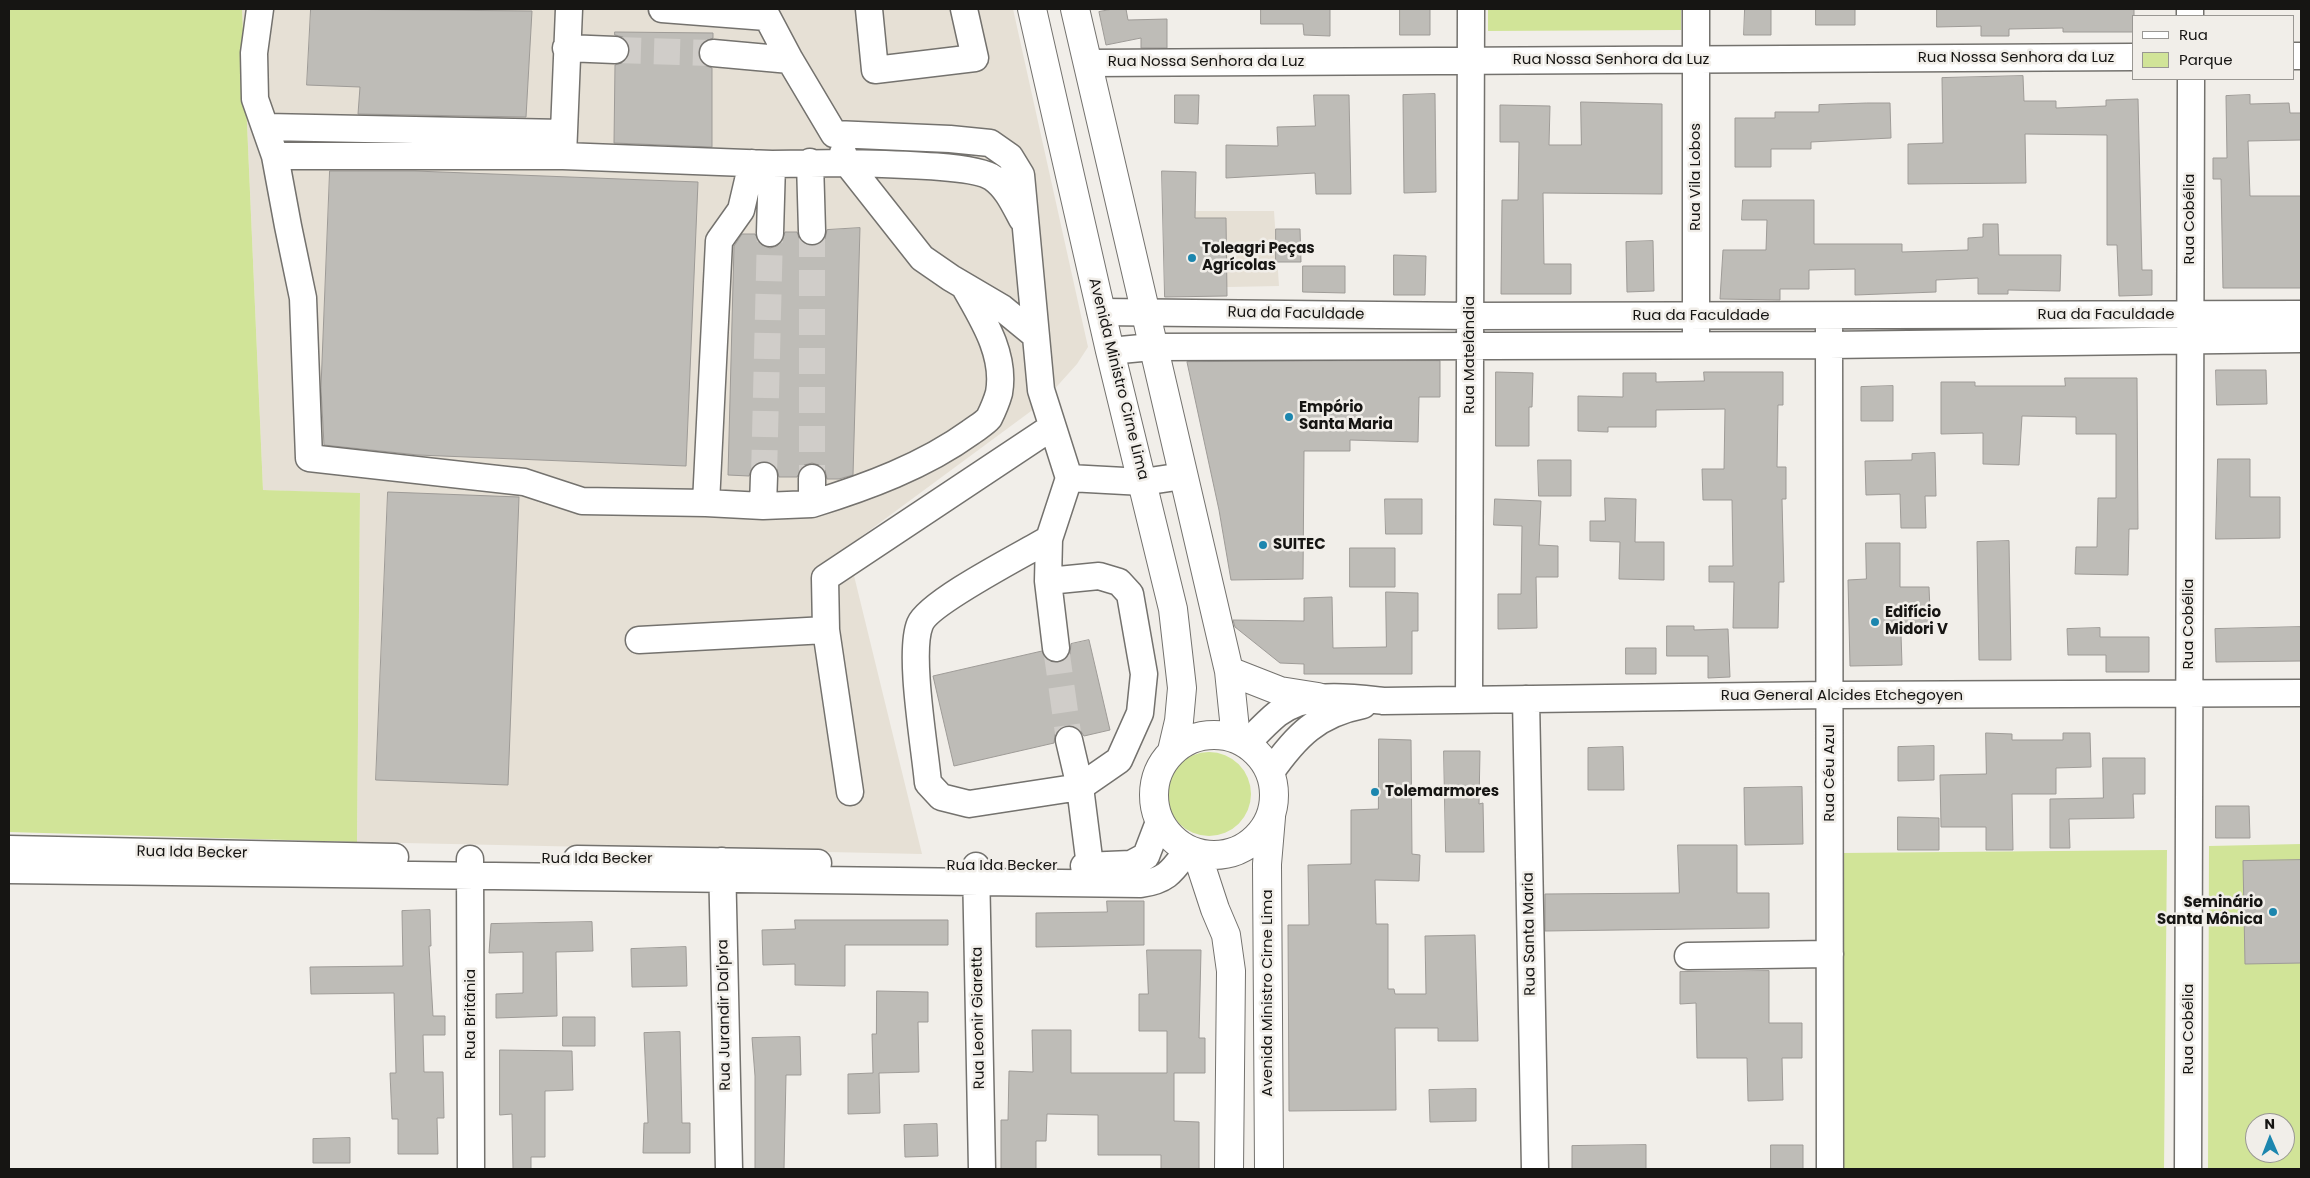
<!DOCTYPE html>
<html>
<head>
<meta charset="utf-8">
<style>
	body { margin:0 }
	#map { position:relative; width:2310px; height:1178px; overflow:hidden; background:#f1eee9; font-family:Poppins,sans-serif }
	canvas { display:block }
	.frame { position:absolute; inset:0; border:10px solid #161513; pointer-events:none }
	.legend { position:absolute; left:2132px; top:15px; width:162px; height:65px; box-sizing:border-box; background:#f1eee9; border:1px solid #999793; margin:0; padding:6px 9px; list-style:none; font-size:15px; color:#161513 }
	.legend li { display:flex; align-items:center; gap:10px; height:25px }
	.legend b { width:25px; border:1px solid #999793 }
	.north { position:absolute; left:2245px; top:1113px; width:50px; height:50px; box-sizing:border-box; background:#f1eee9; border:1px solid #999793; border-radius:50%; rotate:359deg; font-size:14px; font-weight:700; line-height:20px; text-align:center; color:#161513 }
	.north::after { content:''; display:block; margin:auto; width:18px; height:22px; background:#1c86ae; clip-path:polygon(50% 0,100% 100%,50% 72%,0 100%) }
</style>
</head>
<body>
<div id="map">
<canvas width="2310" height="1178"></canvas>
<div class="frame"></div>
<ul class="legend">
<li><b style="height:6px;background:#fff"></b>Rua</li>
<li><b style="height:14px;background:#d1e498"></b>Parque</li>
</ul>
<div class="north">N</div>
</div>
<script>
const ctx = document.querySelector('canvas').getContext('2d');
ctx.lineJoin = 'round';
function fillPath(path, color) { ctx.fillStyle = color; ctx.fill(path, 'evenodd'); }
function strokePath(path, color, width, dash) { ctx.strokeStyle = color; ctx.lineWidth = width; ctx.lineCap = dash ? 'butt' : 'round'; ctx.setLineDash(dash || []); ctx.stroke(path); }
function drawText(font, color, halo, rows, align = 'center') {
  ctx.font = font + ' Poppins,sans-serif'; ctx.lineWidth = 5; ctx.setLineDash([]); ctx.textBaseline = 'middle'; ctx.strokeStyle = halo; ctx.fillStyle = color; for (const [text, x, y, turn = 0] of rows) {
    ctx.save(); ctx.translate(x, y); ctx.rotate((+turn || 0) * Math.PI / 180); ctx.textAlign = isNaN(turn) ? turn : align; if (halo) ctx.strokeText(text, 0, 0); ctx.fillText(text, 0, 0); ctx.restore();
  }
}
fillPath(new Path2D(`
	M242,9H1013L1088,347L1077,364L1042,403L847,547L922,854L357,842L360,494L263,490Z
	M1179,211H1274L1279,286L1179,288Z`), '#e6e0d5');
fillPath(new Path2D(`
	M9,9H242L263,490L360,493L357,842L9,832Z
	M1488,9H1681V30L1488,31Z
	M1167 794a42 42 0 1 1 84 0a42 42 0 1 1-84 0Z
	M2301,844V1169H2208L2209,846ZM2255,1123H2285V1153H2255Z
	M2167,850L2164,1169H1842V853Z`), '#d1e498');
const building = new Path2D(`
	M311,9L532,11L526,117L358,114L360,87L307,85Z
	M1113,9H1126L1128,20L1167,19V48H1141V38L1106,45L1099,12Z
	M1261,9H1330V36L1304,35L1303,24H1261Z
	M1400,9H1430V35H1400Z
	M1745,9H1771V35H1744Z
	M1816,9H1855V25H1816Z
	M1937,9H2134V32H2063V28L2009,29V36H1981V26L1937,27Z
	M615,32L713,33V38L701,44L698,52L699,59L704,65L712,68V147L614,143L615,65L622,63L627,58L630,50L628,43L623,37L615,35Z
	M2023,76L2024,101H2056V108L2106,106V100L2138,99L2142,270H2152V295L2119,296L2117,245H2107V135L2025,134L2026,183L1908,184V144L1943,143L1942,78Z
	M1435,94L1436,192L1404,193L1403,95Z
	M1175,95H1199L1198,124L1175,123Z
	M1314,95H1349L1351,194H1316L1315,173L1226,178V145L1278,146L1277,127L1315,126Z
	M2250,95V104L2289,103L2290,113H2301V140L2248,141L2250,196H2301V288H2223L2221,179H2213V158H2227L2226,96Z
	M1581,102L1662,104V194L1543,193L1544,264H1571V294H1501L1502,200H1518L1519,142H1500V105L1550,106L1549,145H1581Z
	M1867,103H1890L1891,138L1811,142V149H1771V167H1735V118H1775V112H1819V105Z
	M330,171H415L698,182L686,466L418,455L324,445L321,388Z
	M1162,171L1196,172L1195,218H1226L1227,296L1165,297Z
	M1743,200H1814V244H1902V252L1968,250V238L1983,237V224H1998L1999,255H2061L2060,291L2008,290V294H1978V278L1936,280V292L1855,295V269L1809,270V289H1780V300L1720,299L1723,250H1766L1767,220H1742Z
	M860,228L853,475L839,479H827L825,470L819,465L812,463L804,465L797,477H779L777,469L772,464L764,461L757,463L752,468L749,476L728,475L734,246L742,234H755L762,245L770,248L777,246L782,241L785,232H797L799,238L804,244L813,246L820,243L825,239L827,230Z
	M1276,229H1300L1301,262H1276Z
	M1653,241L1654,291L1627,292L1626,242Z
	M1394,255L1426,256L1425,295H1394Z
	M1303,266H1345V293L1303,292Z
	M1440,361V397H1419L1418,442L1350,440V451H1304L1303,579L1231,580L1219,510L1187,362Z
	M2216,370H2266L2267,404L2217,405Z
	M1496,372L1533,373L1532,407H1529V446H1496Z
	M1704,372H1783V405H1778L1777,467H1786V499H1782L1784,582H1779L1778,628H1733L1734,582H1709V566H1733L1732,500H1703L1702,469H1724L1725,409L1656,410V427H1608V432L1578,431V396L1623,397V373H1656V382L1704,381Z
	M2065,378H2137L2138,529H2129L2128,575L2075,574L2076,547H2097L2098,498H2116V434H2076V417L2022,416L2019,465L1983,464V433L1941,434V382H1975V386H2065Z
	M1893,386V421H1861V387Z
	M1935,453L1936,496H1925L1926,528H1901L1900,494L1866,495L1865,461L1912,460V454Z
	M2218,459H2250V497H2280V538L2216,539Z
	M1538,460H1571V496H1539Z
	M388,492L519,497L508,785L376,780Z
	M1605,498L1636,499L1635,542H1664V580L1619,579L1620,542L1590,541V521H1605Z
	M1385,499H1422V534H1386Z
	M1495,499L1541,501L1539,545L1558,546V577H1536L1537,628L1498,629V594H1521L1522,526L1494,525Z
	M2009,541L2011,660H1979L1977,542Z
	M1866,543H1900V587H1929L1931,633L1901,634L1902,665L1850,666L1848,580L1866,579Z
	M1350,548H1395V587H1350Z
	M1386,592L1418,593V631H1412V674H1304V664L1280,663L1235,627L1233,620L1304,621V598L1332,597L1333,648L1386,647Z
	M1667,626H1694V630L1728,629L1730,677L1708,678V656H1667Z
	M2301,627V661L2216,662L2215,629Z
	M2100,628V637H2149V672H2106V655H2068L2067,629Z
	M1089,640L1110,730L1084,736L1080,730L1074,726H1065L1058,729L1055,735L1054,743L954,766L933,676L1042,651L1050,662L1058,663L1065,660L1070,654L1071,644Z
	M1626,648H1656V674H1626Z
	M1986,733L2012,734V740H2063V733H2090L2091,767L2056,768V794H2012L2013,850H1986V827H1941L1940,775L1986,774Z
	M1379,739L1411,740L1412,854L1420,855L1419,881L1375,880L1376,924H1388V989H1394L1395,994H1426L1425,936L1475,935L1478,1041H1438V1028H1395L1396,1110L1289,1111L1288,925H1309L1308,865L1351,864V810L1378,809Z
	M1934,746V780L1898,781V747Z
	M1623,747L1624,790H1588V748Z
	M1444,751H1480L1479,804L1483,803L1484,852H1446Z
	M2103,758H2145V794H2133L2134,818L2069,819L2070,848H2050V799L2103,798Z
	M1802,787L1803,844L1745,845L1744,788Z
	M2216,806H2249L2250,838H2216Z
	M1898,817L1939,818V850H1898Z
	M1678,845H1737V893H1769V928L1545,931V894L1679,893Z
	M2301,860V963L2245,964L2243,861Z
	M1107,901H1144V945L1036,947V913L1107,912Z
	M430,910L431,946H429L433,1016H445V1035H423L424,1072H443L444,1118H437L438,1154H398V1119H392L390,1073H396L394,993L311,994L310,967L403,966L402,911Z
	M795,920H948V945H845V986L795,985V964L763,965L762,930L795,929Z
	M592,922L593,951L556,952L557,1016L496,1018V994L523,993V952L489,953L491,924Z
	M686,947L687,986L632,987L631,949Z
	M1147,950H1201L1199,1038H1205V1073H1174V1121L1199,1122V1169H1161V1155H1098V1115L1047,1114L1046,1141H1036V1169H1001V1120H1008L1009,1071L1033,1072L1032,1030H1071V1073H1167V1031H1139V994H1148Z
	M1769,971V1023H1802V1058H1782L1783,1100L1748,1101L1747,1058H1697L1696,1003L1680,1004V972Z
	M877,991L928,992V1022H918L919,1072L879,1073L880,1113L848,1114V1074L873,1073L872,1034H876Z
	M563,1017H595V1046H563Z
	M680,1032L682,1123H690V1153H643L644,1123H648L644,1033Z
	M800,1037L801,1075H786L784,1169H755V1076L752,1038Z
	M500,1050L572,1051L573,1090L545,1091V1157H531V1169H513L512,1114L500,1115Z
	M1476,1089V1121L1430,1122L1429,1090Z
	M937,1124L938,1156L905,1157L904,1125Z
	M350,1138V1163H313V1139Z
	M1646,1145V1169H1572V1146Z
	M1771,1145H1803V1169H1771Z`);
fillPath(building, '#bebcb7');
strokePath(building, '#9e9b97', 1);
strokePath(new Path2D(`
	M615,50L713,53
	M812,231V478
	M764,476L770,233
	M1056,648L1069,740`), '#d0cdc9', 26, [26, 13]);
const minor = new Path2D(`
	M260,9L254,53L255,99L275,156L288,226L303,298L309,458L524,482L582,501L706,503L719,241L741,210L752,163
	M569,9L563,156L772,164L847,163L922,258L951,278L1002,308L1035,335
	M662,9L766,17
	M763,9L790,60L834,134L950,139L990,143L1010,157L1021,175L1041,390L1069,478L1143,482L1183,476
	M869,9L875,70L975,58L964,9
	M1696,9V333
	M2190,9V16
	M566,48L615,50
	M713,53L790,60
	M2294,56H2301
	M1088,63L2134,57
	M266,127L563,133
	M843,153L847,163C875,164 974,164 993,178C1007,188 1014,204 1022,219
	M275,156H563
	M810,162L812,231
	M770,233L772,164
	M1101,312L1471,316L2301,314
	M1829,328L1830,1169
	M1110,351L1152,347L1829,345L2301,339
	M706,503L763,506L812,504V478
	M812,504C867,487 924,466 971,432C976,428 985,423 989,418C992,412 997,400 999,393C1006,354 982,318 964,286
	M763,506L764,476
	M1048,581L1099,576L1119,582L1130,594L1144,674L1140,713L1119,760L1080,787L969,804L941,797L928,783C925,748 908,653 920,624C929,602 1024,554 1049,539
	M639,640L826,630
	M1056,648L1048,581L1049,539L1069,478
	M1526,699L1535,1169
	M1469,700L1471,9
	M1069,740L1080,787L1090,866
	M1246,744C1256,734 1266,723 1277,714C1307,691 1348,697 1383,701L1830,695L2301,693
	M1270,773C1296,736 1317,714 1363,705
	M850,792L826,630L825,578L1052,427
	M9,849L395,857
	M470,859L471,1169
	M577,859L818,863
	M722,861L729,1169
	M976,866L982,1169
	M1084,866L1131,864L1146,856L1159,822
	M9,870L1141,884C1168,880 1172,871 1188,850
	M1688,956L1830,954
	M2188,1169L2191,79`);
const major = new Path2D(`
	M1032,9L1110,351L1173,609L1182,688L1179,721L1172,751
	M1075,9L1229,671L1236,739
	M1229,671L1280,691L1318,697
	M1154 795a60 60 0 1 1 120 0a60 60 0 1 1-120 0Z
	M1197,854L1215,909L1226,935L1231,971L1229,1169
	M1269,1169L1267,864L1271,817`);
strokePath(minor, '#74726e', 29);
strokePath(major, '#74726e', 30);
strokePath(minor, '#fff', 26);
strokePath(major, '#fff', 28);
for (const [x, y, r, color] of [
	[1192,258,5,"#1c86ae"],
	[1289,417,5,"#1c86ae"],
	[1263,545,5,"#1c86ae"],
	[1875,622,5,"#1c86ae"],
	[1375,792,5,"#1c86ae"],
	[2273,912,5,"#1c86ae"]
]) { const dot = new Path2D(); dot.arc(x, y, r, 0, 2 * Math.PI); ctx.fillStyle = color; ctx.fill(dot); strokePath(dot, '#f1eee9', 2); }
drawText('15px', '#161513', '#f1eee9', [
	["Rua Nossa Senhora da Luz",2016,58],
	["Rua Nossa Senhora da Luz",1611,60],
	["Rua Nossa Senhora da Luz",1206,62],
	["Rua Vila Lobos",1696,177,-90],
	["Rua Cobélia",2190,219,-90],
	["Rua da Faculdade",1296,314,1],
	["Rua da Faculdade",2106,315],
	["Rua da Faculdade",1701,316],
	["Rua Matelândia",1470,355,-90],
	["Avenida Ministro Cirne Lima",1118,379,76],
	["Rua Cobélia",2189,624,-90],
	["Rua General Alcides Etchegoyen",1842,696],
	["Rua Céu Azul",1830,773,-90],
	["Rua Ida Becker",192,853,1],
	["Rua Ida Becker",597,859],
	["Rua Ida Becker",1002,866],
	["Rua Santa Maria",1530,934,-91],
	["Avenida Ministro Cirne Lima",1268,993,-90],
	["Rua Britânia",471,1014,-90],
	["Rua Jurandir Dal'pra",725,1015,-91],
	["Rua Leonir Giaretta",979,1018,-91],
	["Rua Cobélia",2189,1029,-90]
]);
drawText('bold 15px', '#161513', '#f1eee9', [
	["Toleagri Peças",1202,249],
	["Agrícolas",1202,266],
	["Empório",1299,408],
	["Santa Maria",1299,425],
	["SUITEC",1273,545],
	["Edifício",1885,613],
	["Midori V",1885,630],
	["Tolemarmores",1385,792],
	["Seminário",2263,903,"right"],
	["Santa Mônica",2263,920,"right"]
], 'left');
</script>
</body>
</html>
